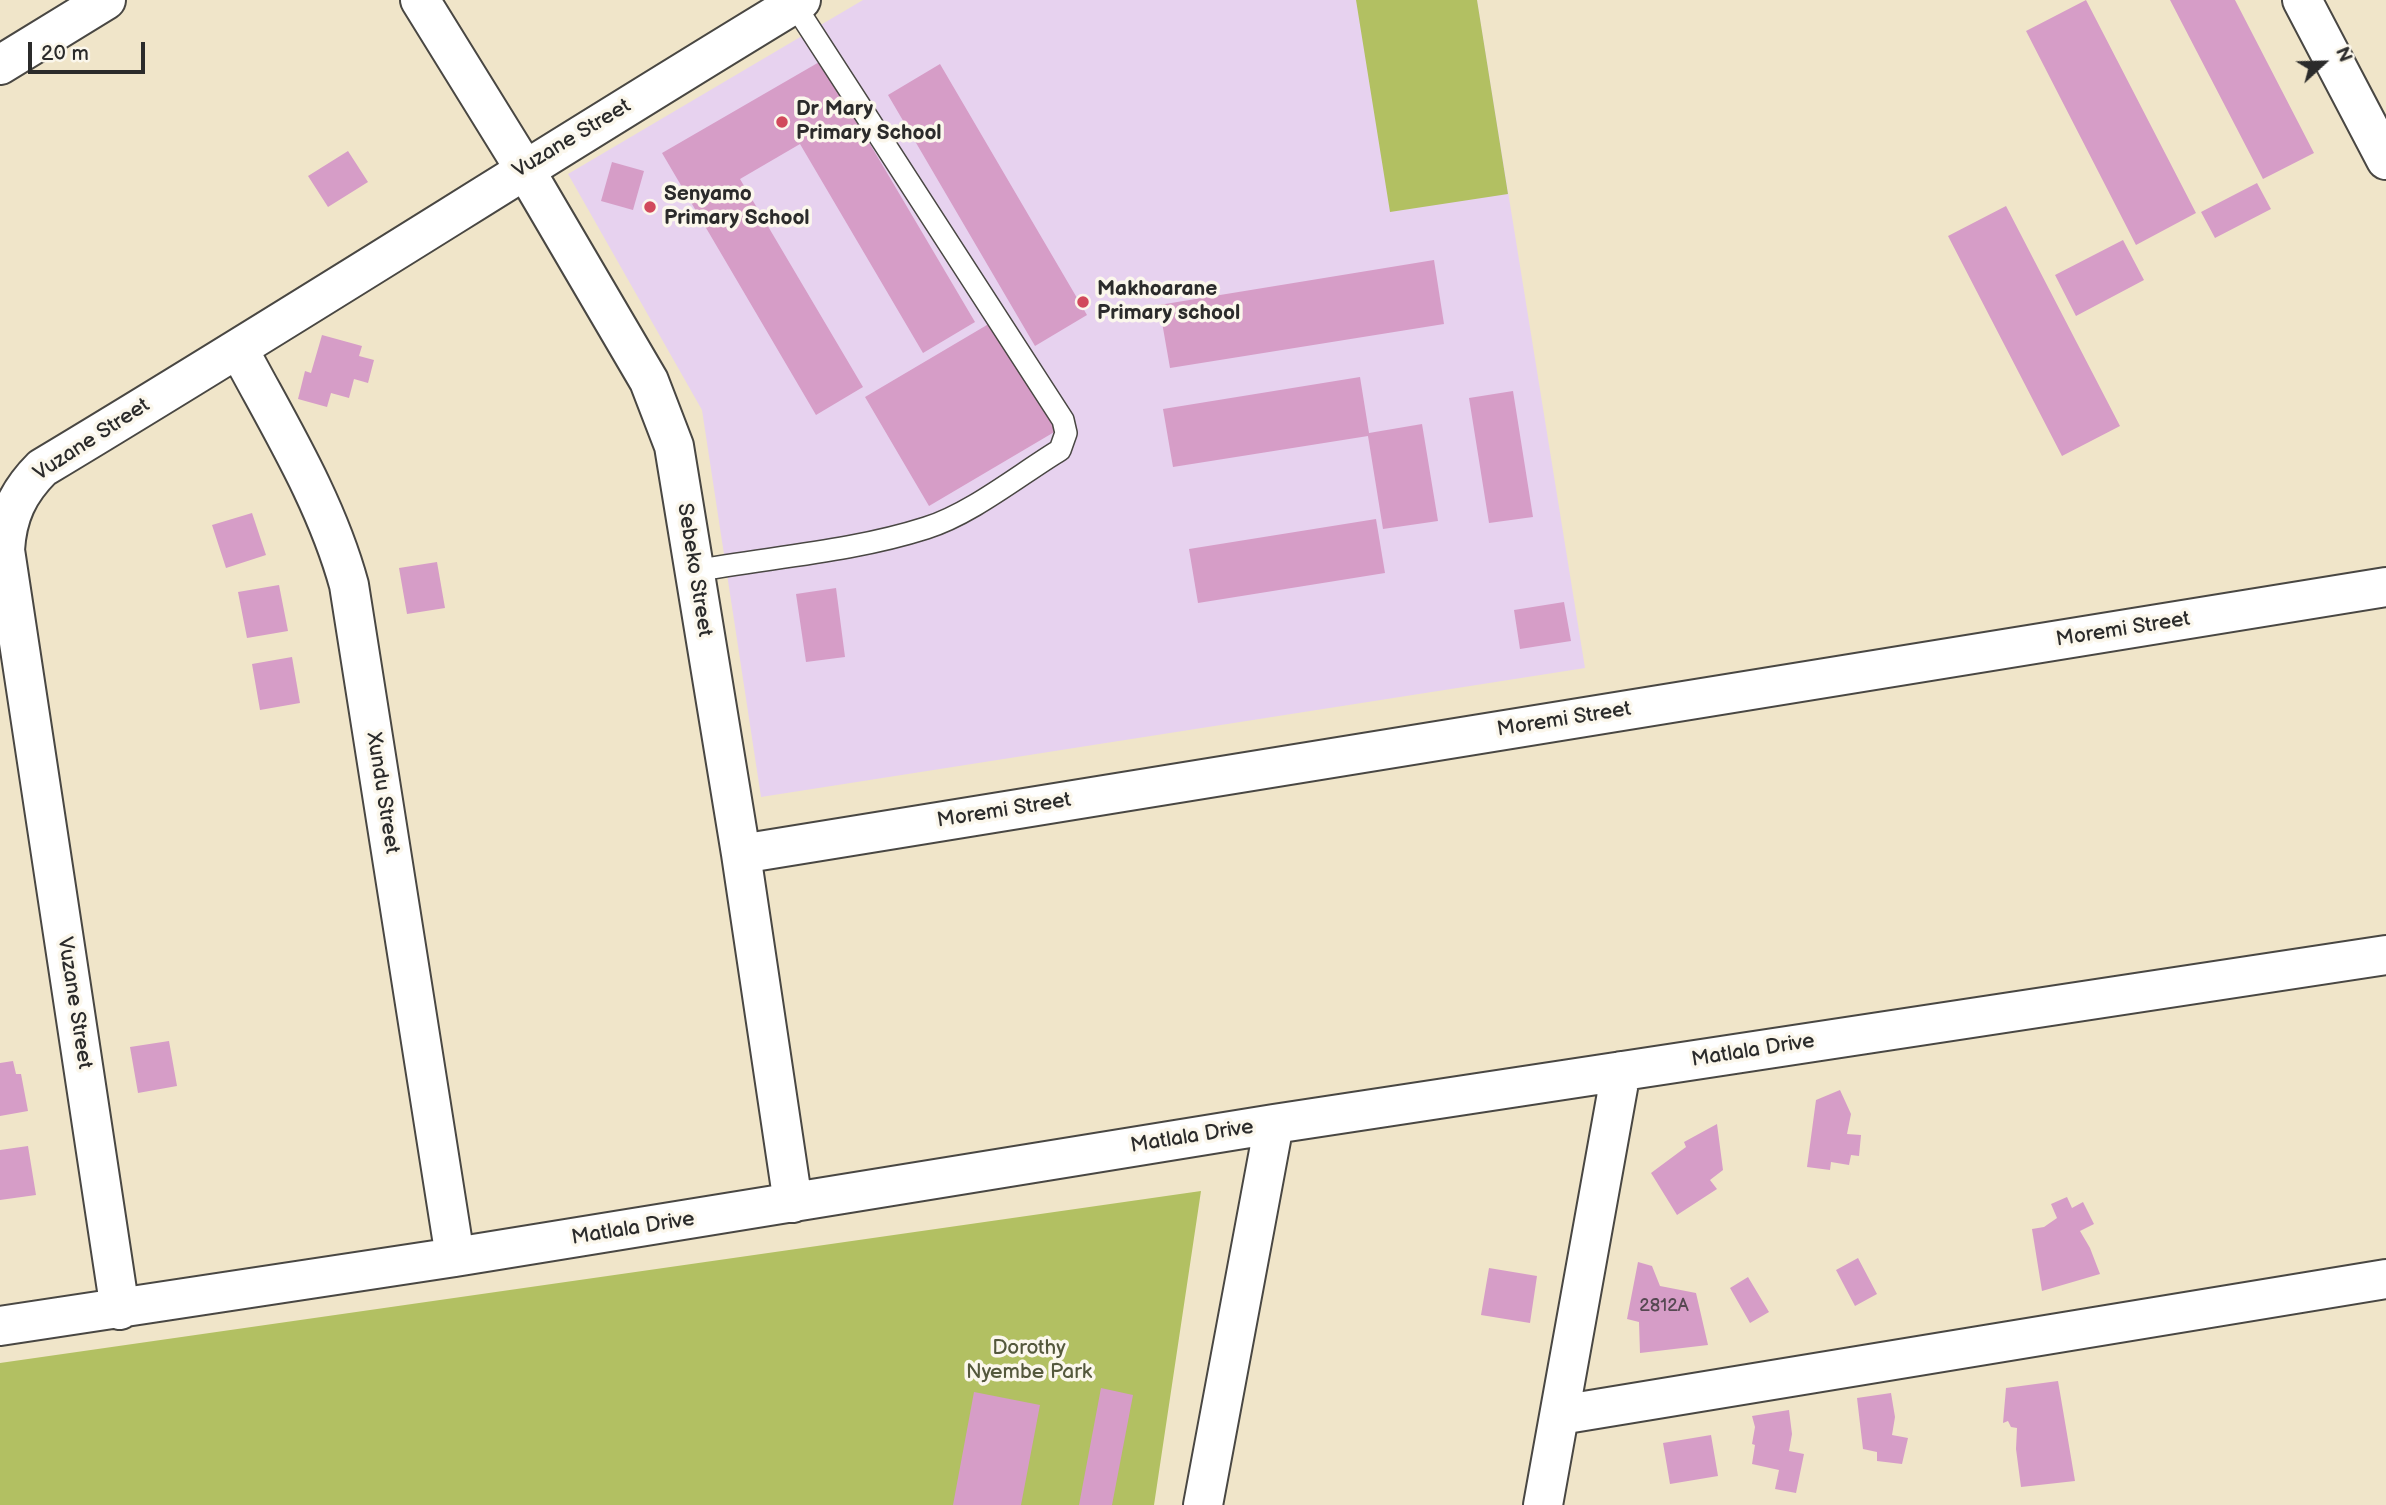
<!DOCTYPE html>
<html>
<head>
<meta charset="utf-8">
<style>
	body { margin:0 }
	#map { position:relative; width:2386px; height:1505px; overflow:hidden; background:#f0e5c9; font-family:"Balsamiq Sans",sans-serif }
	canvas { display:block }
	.north { position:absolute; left:2288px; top:28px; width:70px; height:70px; -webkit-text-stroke:5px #fbf7ec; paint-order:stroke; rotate:68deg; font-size:19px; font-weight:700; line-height:28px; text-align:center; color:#2b2b2b }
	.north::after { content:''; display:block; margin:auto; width:24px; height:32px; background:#2b2b2b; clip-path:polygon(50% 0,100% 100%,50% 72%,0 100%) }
	.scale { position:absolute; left:28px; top:42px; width:117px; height:32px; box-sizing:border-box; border:4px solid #2b2b2b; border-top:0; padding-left:9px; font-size:21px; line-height:24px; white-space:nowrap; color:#2b2b2b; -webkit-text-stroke:5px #fbf7ec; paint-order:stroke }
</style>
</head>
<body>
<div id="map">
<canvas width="2386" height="1505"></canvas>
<div class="north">N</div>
<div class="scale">20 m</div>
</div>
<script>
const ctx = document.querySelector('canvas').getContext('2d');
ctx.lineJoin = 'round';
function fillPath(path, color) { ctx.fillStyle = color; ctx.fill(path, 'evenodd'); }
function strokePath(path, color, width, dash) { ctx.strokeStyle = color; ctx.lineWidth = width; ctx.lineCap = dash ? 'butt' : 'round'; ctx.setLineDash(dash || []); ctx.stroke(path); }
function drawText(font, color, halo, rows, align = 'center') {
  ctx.font = font + ' "Balsamiq Sans",sans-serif'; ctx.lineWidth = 7; ctx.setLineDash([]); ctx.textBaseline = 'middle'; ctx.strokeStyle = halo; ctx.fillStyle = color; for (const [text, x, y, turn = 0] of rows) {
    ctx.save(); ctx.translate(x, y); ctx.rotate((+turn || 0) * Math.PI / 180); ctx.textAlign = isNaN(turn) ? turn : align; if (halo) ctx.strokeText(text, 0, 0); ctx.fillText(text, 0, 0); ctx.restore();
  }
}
fillPath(new Path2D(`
	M863,0H1477L1585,668L761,797L702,410L568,174Z`), '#e7d2ef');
fillPath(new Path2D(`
	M1356,0H1477L1508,194L1390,212Z
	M1201,1191L1154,1505H0V1363Z`), '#b2c062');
fillPath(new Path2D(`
	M2086,0L2196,213L2136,245L2026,31Z
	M2170,0H2235L2314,153L2263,179Z
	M821,61L975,322L923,353L800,144L740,179L863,387L816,415L662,153Z
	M940,64L1087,315L1035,346L888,95Z
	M348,151L368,182L328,207L308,176Z
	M612,162L644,171L633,210L601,201Z
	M2257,183L2271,209L2215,238L2201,212Z
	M2006,206L2120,426L2062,456L1948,236Z
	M2123,240L2144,280L2076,316L2055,275Z
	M1434,260L1444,324L1170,368L1159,305Z
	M992,322L1056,431L929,506L865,397Z
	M322,335L362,346L359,356L374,360L368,383L354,379L349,398L331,393L327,407L298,399L305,371L311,373Z
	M1360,377L1369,433L1422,424L1438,521L1383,529L1368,436L1173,467L1163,409Z
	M1513,391L1533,517L1489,523L1469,398Z
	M252,513L266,555L226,568L212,525Z
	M1376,519L1385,573L1198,603L1189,549Z
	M437,562L445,608L407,614L399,568Z
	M279,585L288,631L247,638L238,592Z
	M836,588L845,657L806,662L796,594Z
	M1564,602L1571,641L1520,649L1514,610Z
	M292,657L300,703L260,710L252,664Z
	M169,1041L177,1086L138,1093L130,1047Z
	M13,1061L16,1074H21L28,1111L0,1116V1063Z
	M1840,1090L1851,1114L1847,1134L1861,1135L1859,1156L1851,1155L1849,1165L1831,1162L1830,1170L1807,1167L1816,1100Z
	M1717,1124L1723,1170L1710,1180L1717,1189L1677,1215L1651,1173L1686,1147L1684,1142Z
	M28,1146L36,1195L0,1200V1150Z
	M2067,1197L2072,1208L2083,1202L2094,1224L2080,1231L2090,1248L2100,1274L2042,1291L2032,1229L2044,1227L2057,1218L2051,1204Z
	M1858,1258L1877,1294L1855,1306L1836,1270Z
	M1638,1262L1652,1266L1660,1286L1696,1293L1708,1345L1640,1353L1639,1322L1627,1319Z
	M1489,1268L1537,1276L1530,1323L1481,1315Z
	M1748,1277L1769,1312L1750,1323L1730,1288Z
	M2058,1381L2075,1481L2021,1487L2016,1449L2017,1428L2011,1427L2008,1421L2003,1423L2006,1388Z
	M1101,1388L1133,1395L1112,1505H1079Z
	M974,1392L1040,1405L1021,1505H953Z
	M1891,1393L1895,1417L1892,1435L1908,1438L1902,1464L1877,1461V1452L1863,1449L1857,1398Z
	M1789,1410L1792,1434L1789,1451L1804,1454L1796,1493L1775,1489L1779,1470L1752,1464L1755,1445L1752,1444L1755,1427L1752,1416Z
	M1711,1435L1718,1476L1670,1484L1663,1443Z`), '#d69dc7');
const service = new Path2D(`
	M694,571C771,557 851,552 926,528C971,514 1019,475 1060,450L1066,433L1063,420L794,4`);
const minor = new Path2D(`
	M420,0L524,168L649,381L674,446L741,854L793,1203
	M2302,0L2386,160
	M239,350C280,427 326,501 349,585L455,1257
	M741,854L2386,587
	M120,1310L5,550C7,516 18,492 42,468C297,315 547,154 801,0
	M0,1326L455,1257L1274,1124L2386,955
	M1560,1415L2386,1279
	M1203,1505L1274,1124
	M1543,1505L1621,1071`);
const secondary = new Path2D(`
	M0,65L106,0`);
strokePath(service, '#494743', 24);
strokePath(minor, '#494743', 42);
strokePath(secondary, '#494743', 42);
strokePath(service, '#fff', 21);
strokePath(minor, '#fff', 38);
strokePath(secondary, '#fff', 38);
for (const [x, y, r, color] of [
	[782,122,7,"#d1495b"],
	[650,207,7,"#d1495b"],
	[1083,302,7,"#d1495b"]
]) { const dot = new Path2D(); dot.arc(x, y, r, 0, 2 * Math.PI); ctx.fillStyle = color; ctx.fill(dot); strokePath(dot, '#fbf7ec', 2.5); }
drawText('18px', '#564852', null, [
	["2812A",1664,1306]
]);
drawText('bold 21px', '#2b2b2b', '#fbf7ec', [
	["Dr Mary",796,110],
	["Primary School",796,134],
	["Senyamo",664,195],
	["Primary School",664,219],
	["Makhoarane",1097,290],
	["Primary school",1097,314]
], 'left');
drawText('21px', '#2b2b2b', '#fbf7ec', [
	["Vuzane Street",572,139,-31],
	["Vuzane Street",92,440,-33],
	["Sebeko Street",694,570,81],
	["Moremi Street",2123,630,-9],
	["Moremi Street",1564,720,-9],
	["Xundu Street",382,793,81],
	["Moremi Street",1004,811,-9],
	["Vuzane Street",74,1003,81],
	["Matlala Drive",1753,1051,-9],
	["Matlala Drive",1192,1137,-9],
	["Matlala Drive",633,1229,-9]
]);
drawText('21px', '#54583c', '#fbf7ec', [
	["Dorothy",1029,1349],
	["Nyembe Park",1029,1373]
]);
</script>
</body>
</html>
